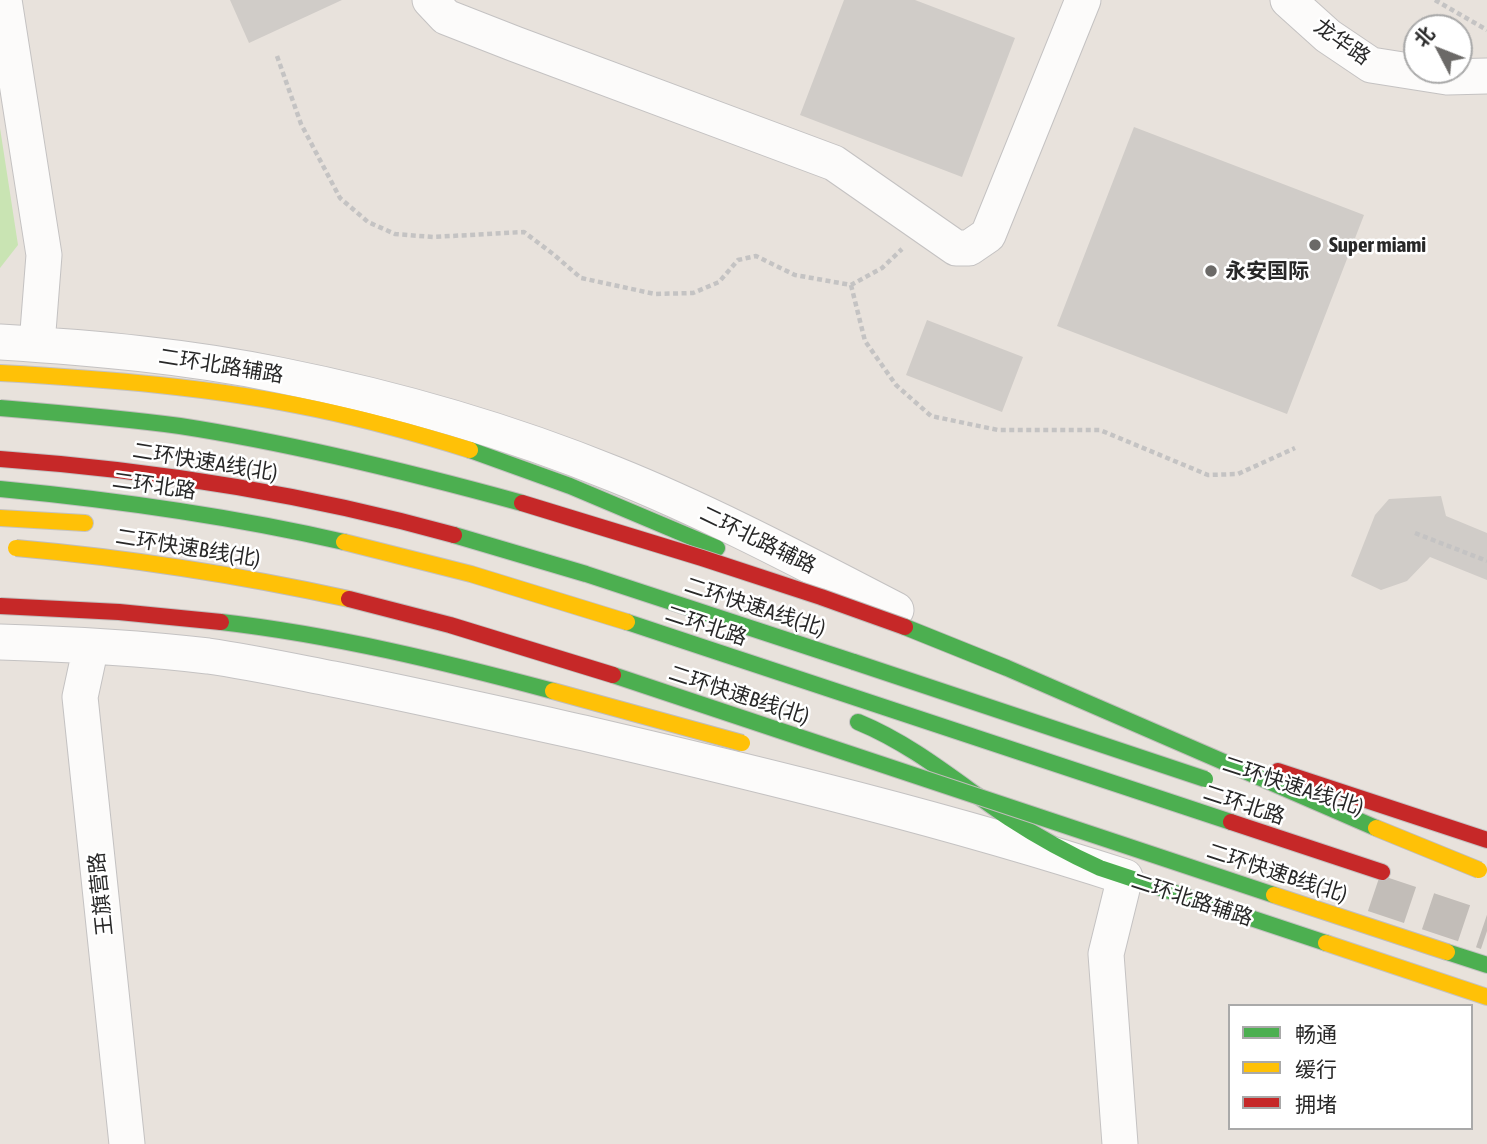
<!DOCTYPE html>
<html>
<head>
<meta charset="utf-8">
<style>
	body { margin:0 }
	#map { position:relative; width:1487px; height:1144px; overflow:hidden; background:#e8e2dc; font-family:"Asap Condensed","Noto Sans SC",sans-serif }
	canvas { display:block }
	.legend { position:absolute; left:1228px; top:1004px; width:245px; height:126px; box-sizing:border-box; background:#fff; border:2px solid #a9a9a9; margin:0; padding:9px 12px; list-style:none; font-size:21px; color:#282828 }
	.legend li { display:flex; align-items:center; gap:14px; height:35px }
	.legend b { width:35px; border:2px solid #a9a9a9 }
	.north { position:absolute; left:1403px; top:14px; width:70px; height:70px; box-sizing:border-box; background:#fff; border:2px solid #a9a9a9; border-radius:50%; rotate:312deg; font-size:19px; font-weight:700; line-height:28px; text-align:center; color:#282828 }
	.north::after { content:''; display:block; margin:auto; width:24px; height:32px; background:#6b6967; clip-path:polygon(50% 0,100% 100%,50% 72%,0 100%) }
</style>
</head>
<body>
<div id="map">
<canvas width="1487" height="1144"></canvas>
<ul class="legend">
<li><b style="height:9px;background:#4caf50"></b>畅通</li>
<li><b style="height:9px;background:#ffc107"></b>缓行</li>
<li><b style="height:9px;background:#c62828"></b>拥堵</li>
</ul>
<div class="north">北</div>
</div>
<script>
const ctx = document.querySelector('canvas').getContext('2d');
ctx.lineJoin = 'round';
function fillPath(path, color) { ctx.fillStyle = color; ctx.fill(path, 'evenodd'); }
function strokePath(path, color, width, dash) { ctx.strokeStyle = color; ctx.lineWidth = width; ctx.lineCap = dash ? 'butt' : 'round'; ctx.setLineDash(dash || []); ctx.stroke(path); }
function drawText(font, color, halo, rows, align = 'center') {
  ctx.font = font + ' "Asap Condensed","Noto Sans SC",sans-serif'; ctx.lineWidth = 5; ctx.setLineDash([]); ctx.textBaseline = 'middle'; ctx.strokeStyle = halo; ctx.fillStyle = color; for (const [text, x, y, turn = 0] of rows) {
    ctx.save(); ctx.translate(x, y); ctx.rotate((+turn || 0) * Math.PI / 180); ctx.textAlign = isNaN(turn) ? turn : align; if (halo) ctx.strokeText(text, 0, 0); ctx.fillText(text, 0, 0); ctx.restore();
  }
}
fillPath(new Path2D(`
	M0,128L18,245L0,268Z`), '#c9e4b3');
fillPath(new Path2D(`
	M230,0H342L249,43Z
	M844,0H915L1015,38L962,177L800,115Z
	M1134,127L1364,215L1287,414L1057,326Z
	M927,320L1023,357L1002,412L906,375Z
	M1441,496L1446,516L1487,533V580L1430,557L1407,581L1381,590L1351,576L1375,515L1389,499Z`), '#d0ccc8');
strokePath(new Path2D(`
	M1374,893L1487,931`), '#c2bdb8', 38, [38, 19]);
const street = new Path2D(`
	M4,0L44,255L37,344
	M430,0L446,17L515,44L834,163L956,248H969L988,235L1083,0
	M1288,0L1328,36L1371,65L1447,77L1487,76
	M0,342C93,348 187,356 279,375C394,398 506,430 614,474C711,513 803,562 896,610
	M0,642C69,644 139,648 208,656C250,662 292,671 333,679C419,696 503,715 588,734C768,776 949,820 1125,877L1106,954L1120,1144
	M91,646L80,697L127,1144`);
const fast = new Path2D(`
	M470,450L570,486L717,548
	M0,489C116,500 230,516 344,542
	M454,535L586,574L854,662
	M627,622L1231,822
	M858,722C914,745 959,784 1009,818C1038,837 1069,854 1100,868L1326,943
	M1447,952L1487,965`);
const slow = new Path2D(`
	M0,373C106,379 212,387 316,409C368,420 419,434 470,450
	M0,518L85,523
	M344,542L471,574L627,622
	M1326,943L1487,997`);
const jam = new Path2D(`
	M0,459C154,470 306,494 454,535
	M1278,771L1487,840
	M1231,822L1382,872`);
strokePath(street, '#c4c2c2', 37);
strokePath(fast, '#c4c2c2', 18);
strokePath(slow, '#c4c2c2', 18);
strokePath(jam, '#c4c2c2', 18);
strokePath(new Path2D(`
	M1435,0L1487,30
	M277,56L301,124L340,198L368,222L395,234L433,237L524,232L553,254L581,278L655,294L693,293L719,282L738,260L756,256L795,275L851,285L882,268L902,249
	M851,285L865,341L896,385L931,416L998,430H1100L1208,475L1238,474L1295,448
	M1415,533L1487,561`), '#c4c3c3', 4.5, [5, 3.5]);
strokePath(street, '#fcfbfa', 35);
strokePath(fast, '#4caf50', 16);
strokePath(slow, '#ffc107', 16);
strokePath(jam, '#c62828', 16);
const fastBridge = new Path2D(`
	M0,408C60,413 120,418 180,426C296,444 409,472 522,503
	M221,622C334,635 444,662 553,691
	M905,627L1007,668L1376,828
	M854,662L1205,779
	M613,675L1274,895`);
const slowBridge = new Path2D(`
	M16,548C129,558 239,575 349,599
	M553,691L742,743
	M1376,828L1479,870
	M1274,895L1447,952`);
const jamBridge = new Path2D(`
	M522,503L702,558L821,597L905,627
	M349,599L450,625L613,675
	M0,606L119,612L221,622`);
strokePath(fastBridge, '#c0bdbb', 18, []);
strokePath(slowBridge, '#c0bdbb', 18, []);
strokePath(jamBridge, '#c0bdbb', 18, []);
strokePath(fastBridge, '#4caf50', 16);
strokePath(slowBridge, '#ffc107', 16);
strokePath(jamBridge, '#c62828', 16);
for (const [x, y, r, color] of [
	[1315,245,7,"#6b6967"],
	[1211,271,7,"#6b6967"]
]) { const dot = new Path2D(); dot.arc(x, y, r, 0, 2 * Math.PI); ctx.fillStyle = color; ctx.fill(dot); strokePath(dot, '#fff', 2.5); }
drawText('21px', '#282828', '#fff', [
	["龙华路",1342,42,35],
	["二环北路辅路",221,366,9],
	["二环快速A线(北)",205,462,9],
	["二环北路",154,486,8],
	["二环北路辅路",758,540,26],
	["二环快速B线(北)",188,548,9],
	["二环快速A线(北)",755,607,18],
	["二环北路",706,626,18],
	["二环快速B线(北)",739,695,18],
	["二环快速A线(北)",1293,786,18],
	["二环北路",1244,805,18],
	["二环快速B线(北)",1277,873,18],
	["王旗营路",101,894,-96],
	["二环北路辅路",1192,900,18]
]);
drawText('bold 21px', '#282828', '#fff', [
	["Super miami",1329,245],
	["永安国际",1225,271]
], 'left');
</script>
</body>
</html>
